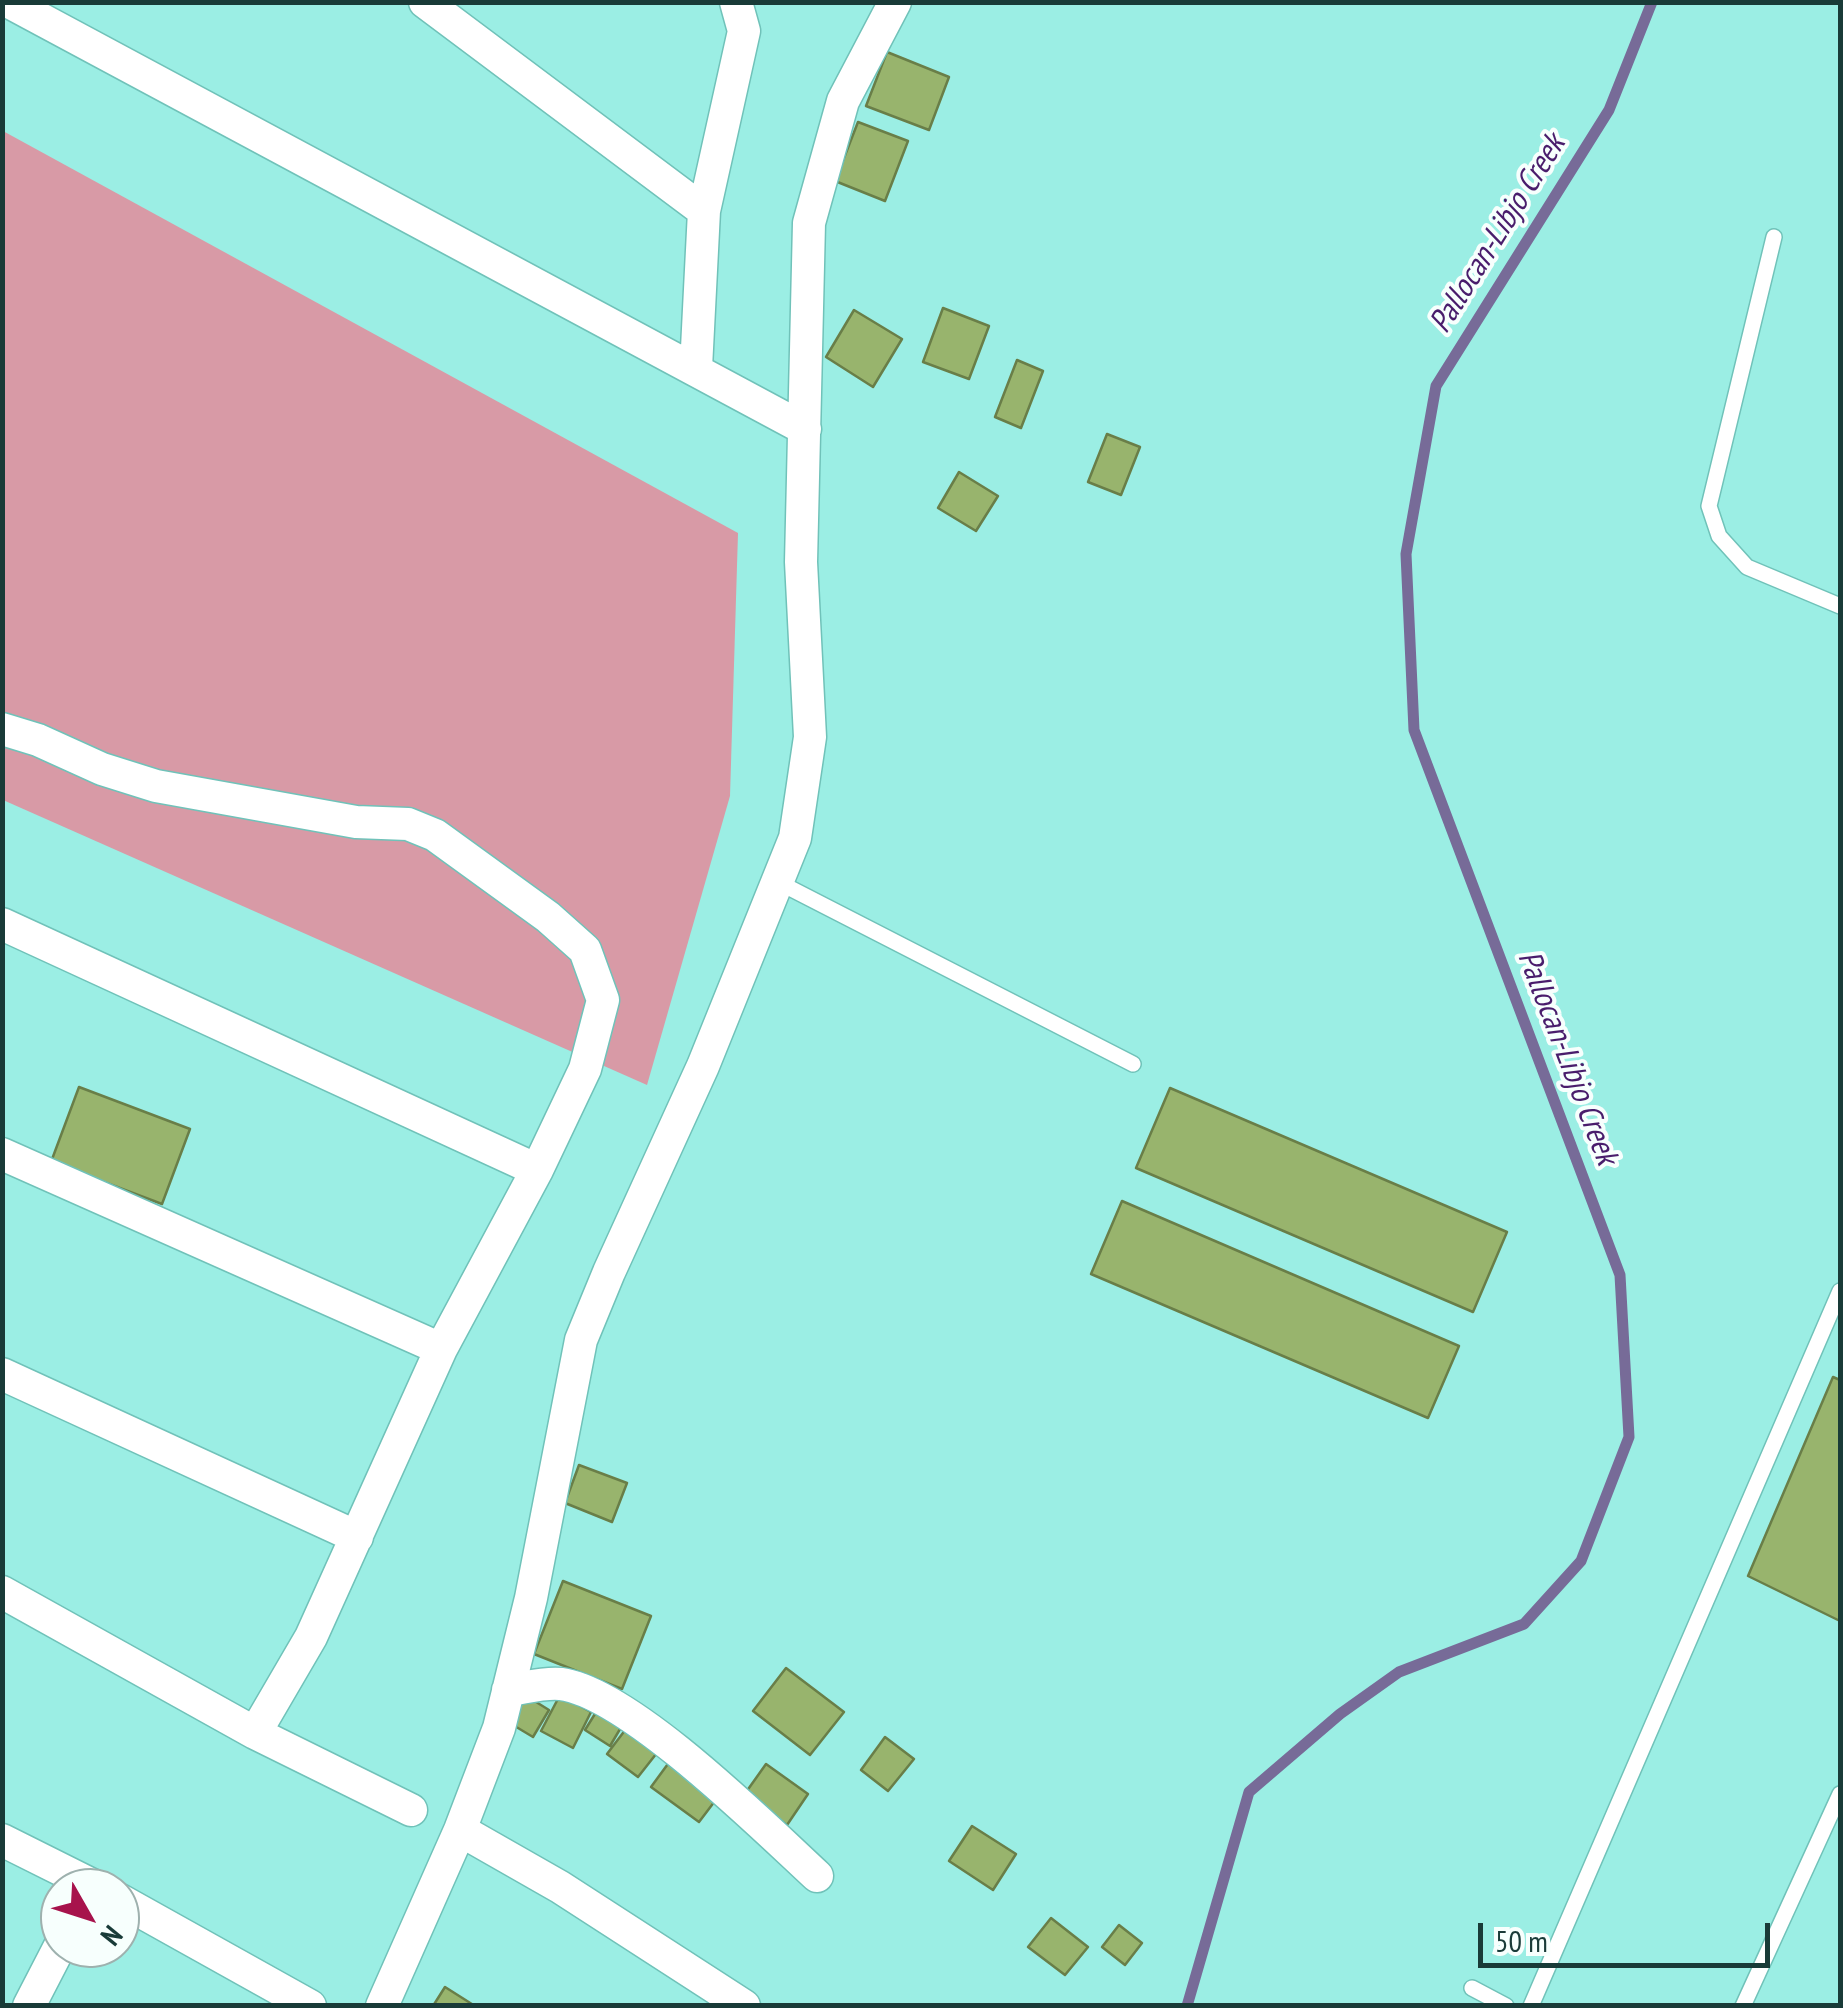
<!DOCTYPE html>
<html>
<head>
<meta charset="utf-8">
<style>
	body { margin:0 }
	#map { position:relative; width:1843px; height:2008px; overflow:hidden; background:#9beee4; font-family:"PT Sans Narrow",sans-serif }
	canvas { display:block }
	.frame { position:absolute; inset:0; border:5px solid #193b38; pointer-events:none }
	.north { position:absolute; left:40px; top:1868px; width:100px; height:100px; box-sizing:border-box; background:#f7fffd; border:2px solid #9eb1ae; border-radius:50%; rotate:129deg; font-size:28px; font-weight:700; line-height:40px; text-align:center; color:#193b38 }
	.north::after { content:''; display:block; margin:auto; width:35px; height:45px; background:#a7134c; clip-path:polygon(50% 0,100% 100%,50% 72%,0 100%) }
	.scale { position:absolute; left:1478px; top:1923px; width:292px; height:45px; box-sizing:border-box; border:5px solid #193b38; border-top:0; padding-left:12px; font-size:30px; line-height:35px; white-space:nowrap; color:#193b38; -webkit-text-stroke:8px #f7fffd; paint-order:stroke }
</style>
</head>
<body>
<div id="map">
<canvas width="1843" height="2008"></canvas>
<div class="frame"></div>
<div class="north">N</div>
<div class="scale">50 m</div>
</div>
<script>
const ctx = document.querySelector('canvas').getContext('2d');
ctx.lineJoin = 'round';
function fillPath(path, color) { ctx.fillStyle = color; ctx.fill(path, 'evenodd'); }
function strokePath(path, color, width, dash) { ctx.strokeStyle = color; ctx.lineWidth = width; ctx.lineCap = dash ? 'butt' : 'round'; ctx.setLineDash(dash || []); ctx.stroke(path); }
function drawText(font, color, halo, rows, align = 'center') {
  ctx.font = font + ' "PT Sans Narrow",sans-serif'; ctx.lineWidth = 8; ctx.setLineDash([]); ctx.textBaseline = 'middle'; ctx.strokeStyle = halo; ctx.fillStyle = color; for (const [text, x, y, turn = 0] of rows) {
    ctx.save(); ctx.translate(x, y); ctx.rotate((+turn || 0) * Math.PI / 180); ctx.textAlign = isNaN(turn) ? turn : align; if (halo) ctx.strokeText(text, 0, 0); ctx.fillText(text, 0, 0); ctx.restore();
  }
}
fillPath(new Path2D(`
	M3,131L738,533L730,796L647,1085L3,800Z`), '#d89aa6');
strokePath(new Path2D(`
	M1187,2006L1249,1792L1340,1714L1399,1672L1524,1624L1581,1561L1629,1437L1620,1275L1414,730L1406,554L1436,386L1609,110L1652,2`), '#776b98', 11);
const building = new Path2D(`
	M887,52L949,77L929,130L866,106Z
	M858,122L908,141L885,201L835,181Z
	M943,308L989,326L969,379L923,362Z
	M854,310L902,339L873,387L826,357Z
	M1017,360L1043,371L1021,428L995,417Z
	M1107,434L1140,447L1121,495L1088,482Z
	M959,472L998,496L976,531L938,508Z
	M79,1087L190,1129L162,1204L51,1162Z
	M1170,1088L1507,1232L1473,1312L1136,1168Z
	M1122,1201L1459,1346L1428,1418L1091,1274Z
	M1833,1377L1840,1380V1621L1748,1576Z
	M579,1465L627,1483L612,1522L565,1503Z
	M563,1581L651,1616L622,1689L534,1654Z
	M786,1668L844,1712L810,1755L753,1711Z
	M520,1692L549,1710L533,1737L503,1719Z
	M560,1695L591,1712L573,1748L541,1731Z
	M598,1709L623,1724L610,1746L585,1730Z
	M629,1725L660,1749L638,1777L607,1754Z
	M885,1737L914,1759L888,1791L861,1770Z
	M673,1757L721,1793L699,1822L651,1787Z
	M766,1764L808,1794L787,1825L744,1795Z
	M972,1826L1016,1854L993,1890L949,1861Z
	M1051,1918L1088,1947L1065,1975L1028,1947Z
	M1119,1925L1142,1943L1125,1965L1102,1947Z
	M445,1987L475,2006H433Z`);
fillPath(building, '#98b46d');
strokePath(building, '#697e48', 2.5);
const lane = new Path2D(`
	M1774,237L1709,506L1719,536L1747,567L1840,606
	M778,882L1133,1064
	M1472,1988L1506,2006
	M1531,2006L1840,1291
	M1743,2006L1840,1794`);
const street = new Path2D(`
	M9,2L805,429
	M425,2L704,211
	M696,368L704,211L744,31L736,2
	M2,729L38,740L102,769L156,786L356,822L408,824L435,835L548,917L585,950L603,1000L585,1069L537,1170L441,1349L311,1637L255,1733
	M2,924L537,1170
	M2,1154L441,1349
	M2,1374L357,1537
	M2,1592L255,1733L411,1810
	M508,1690C524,1688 545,1682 561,1684C629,1693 764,1827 817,1876
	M460,1830L560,1887L744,2006
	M2,1840L98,1888
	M120,1900L310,2006
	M29,2006L60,1946
	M382,2006L460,1830L499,1728L531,1598L581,1340L609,1272L703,1066L795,838L810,737L801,562L809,223L843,101L895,2`);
strokePath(lane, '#70c2b9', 18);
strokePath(street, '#70c2b9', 35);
strokePath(lane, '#fff', 15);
strokePath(street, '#fff', 32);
drawText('italic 32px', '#491d6c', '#f7fffd', [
	["Pallocan-Libjo Creek",1498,234,-58],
	["Pallocan-Libjo Creek",1567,1058,69]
]);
</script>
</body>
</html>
